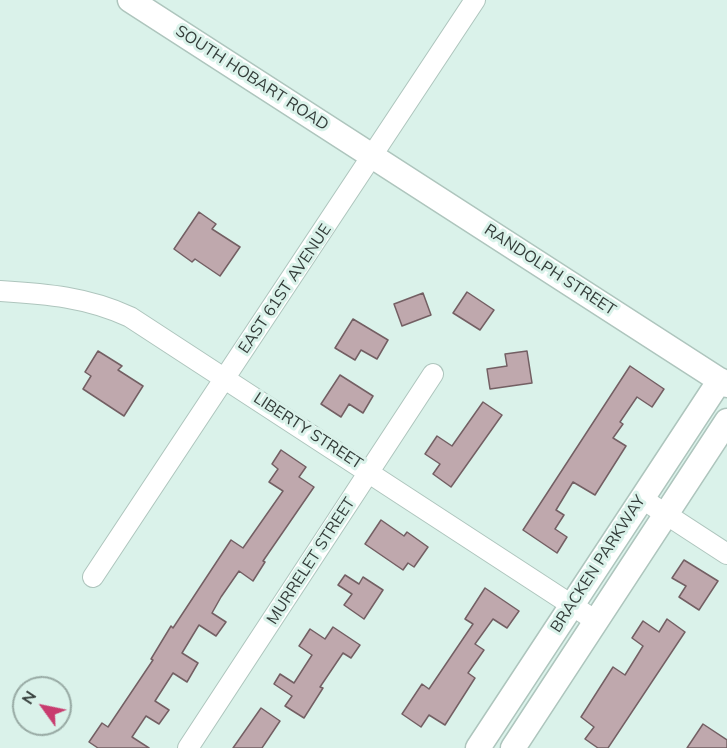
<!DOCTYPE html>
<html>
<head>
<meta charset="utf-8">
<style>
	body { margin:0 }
	#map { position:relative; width:727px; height:748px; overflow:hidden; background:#daf2ea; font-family:Mulish,sans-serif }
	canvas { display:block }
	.north { position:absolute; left:12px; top:676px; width:60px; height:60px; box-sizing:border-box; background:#daf2ea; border:2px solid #98aaa4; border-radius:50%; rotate:303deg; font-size:16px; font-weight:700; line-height:24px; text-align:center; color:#343d3a }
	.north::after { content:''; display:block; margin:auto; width:21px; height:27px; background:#c83c6f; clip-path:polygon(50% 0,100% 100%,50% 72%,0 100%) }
</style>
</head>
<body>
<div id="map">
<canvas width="727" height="748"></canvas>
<div class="north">N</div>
</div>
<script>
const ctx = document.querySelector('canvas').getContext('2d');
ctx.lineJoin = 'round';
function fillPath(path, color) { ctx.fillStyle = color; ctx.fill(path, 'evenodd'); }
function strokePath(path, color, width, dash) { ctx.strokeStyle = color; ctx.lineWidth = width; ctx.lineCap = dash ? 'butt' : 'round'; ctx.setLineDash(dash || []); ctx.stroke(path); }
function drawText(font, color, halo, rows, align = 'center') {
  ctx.font = font + ' Mulish,sans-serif'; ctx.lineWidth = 6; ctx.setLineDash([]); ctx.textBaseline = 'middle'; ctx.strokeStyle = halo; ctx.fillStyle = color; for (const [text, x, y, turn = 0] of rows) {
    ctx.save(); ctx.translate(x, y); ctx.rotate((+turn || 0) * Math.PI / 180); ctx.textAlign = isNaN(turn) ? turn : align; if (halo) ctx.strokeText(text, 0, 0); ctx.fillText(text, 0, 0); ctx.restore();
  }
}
const building = new Path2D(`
	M199,212L216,224L212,229L240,247L220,276L195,259L192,262L174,249Z
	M467,292L494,310L480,330L453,313Z
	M423,293L431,315L402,326L394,304Z
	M353,319L388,340L377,359L361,350L355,360L335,348Z
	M98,351L122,366L118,370L143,386L124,416L83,389L91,376L85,372Z
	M527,351L532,383L490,389L487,369L507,366L505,354Z
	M630,366L664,389L652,407L637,397L620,422L623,424L613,438L626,446L595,495L573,482L556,510L564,515L555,529L567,537L557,553L523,530Z
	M340,375L373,396L363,413L349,404L341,417L321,404Z
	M483,402L502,415L451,487L433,474L440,464L425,454L437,436L452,446Z
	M281,450L306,467L299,477L314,487L263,561L265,562L253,581L239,571L221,597L212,613L226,622L216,636L199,625L182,653L198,663L187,682L173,673L155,701L169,710L159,724L146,716L132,737L149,748H98L89,742L102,723L108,727L153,660L151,659L171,626L173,628L231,540L243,548L283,491L269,482L278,469L272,464Z
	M381,520L404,536L407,532L428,547L414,567L408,563L403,570L365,544Z
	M684,560L718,581L699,610L679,597L686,586L672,578Z
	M345,575L359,584L363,577L383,590L364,619L344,605L352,594L338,585Z
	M485,588L519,611L507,628L493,619L475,644L484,650L468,673L475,678L445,725L429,715L421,727L402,714L422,684L429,689L473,624L465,619Z
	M667,619L685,632L608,748H598L585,739L594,727L581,717L613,667L625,675L643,646L632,638L643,621L659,632Z
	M333,627L360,645L351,658L343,653L320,687L323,688L304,718L285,706L292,696L274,684L280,674L294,683L312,655L299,646L310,629L325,639Z
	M261,708L280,721L262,748H233Z
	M703,724L727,740V748H687Z`);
fillPath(building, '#bfa8ad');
strokePath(building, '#735f63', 1.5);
const minor = new Path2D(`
	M0,291C47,294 87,297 130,317L596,621
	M641,498L727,554
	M93,577L475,0
	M188,748L433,374`);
const tertiary = new Path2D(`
	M130,0L727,385
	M478,748L720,380
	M513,748L727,421`);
strokePath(minor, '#aec5bd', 22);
strokePath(tertiary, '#aec5bd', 27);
strokePath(minor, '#fff', 20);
strokePath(tertiary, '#fff', 24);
drawText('16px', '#343d3a', '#daf2ea', [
	["SOUTH HOBART ROAD",252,78,33],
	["RANDOLPH STREET",550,270,33],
	["EAST 61ST AVENUE",285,289,-56],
	["LIBERTY STREET",308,431,33],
	["MURRELET STREET",311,561,-57],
	["BRACKEN PARKWAY",598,564,-57]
]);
</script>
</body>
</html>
